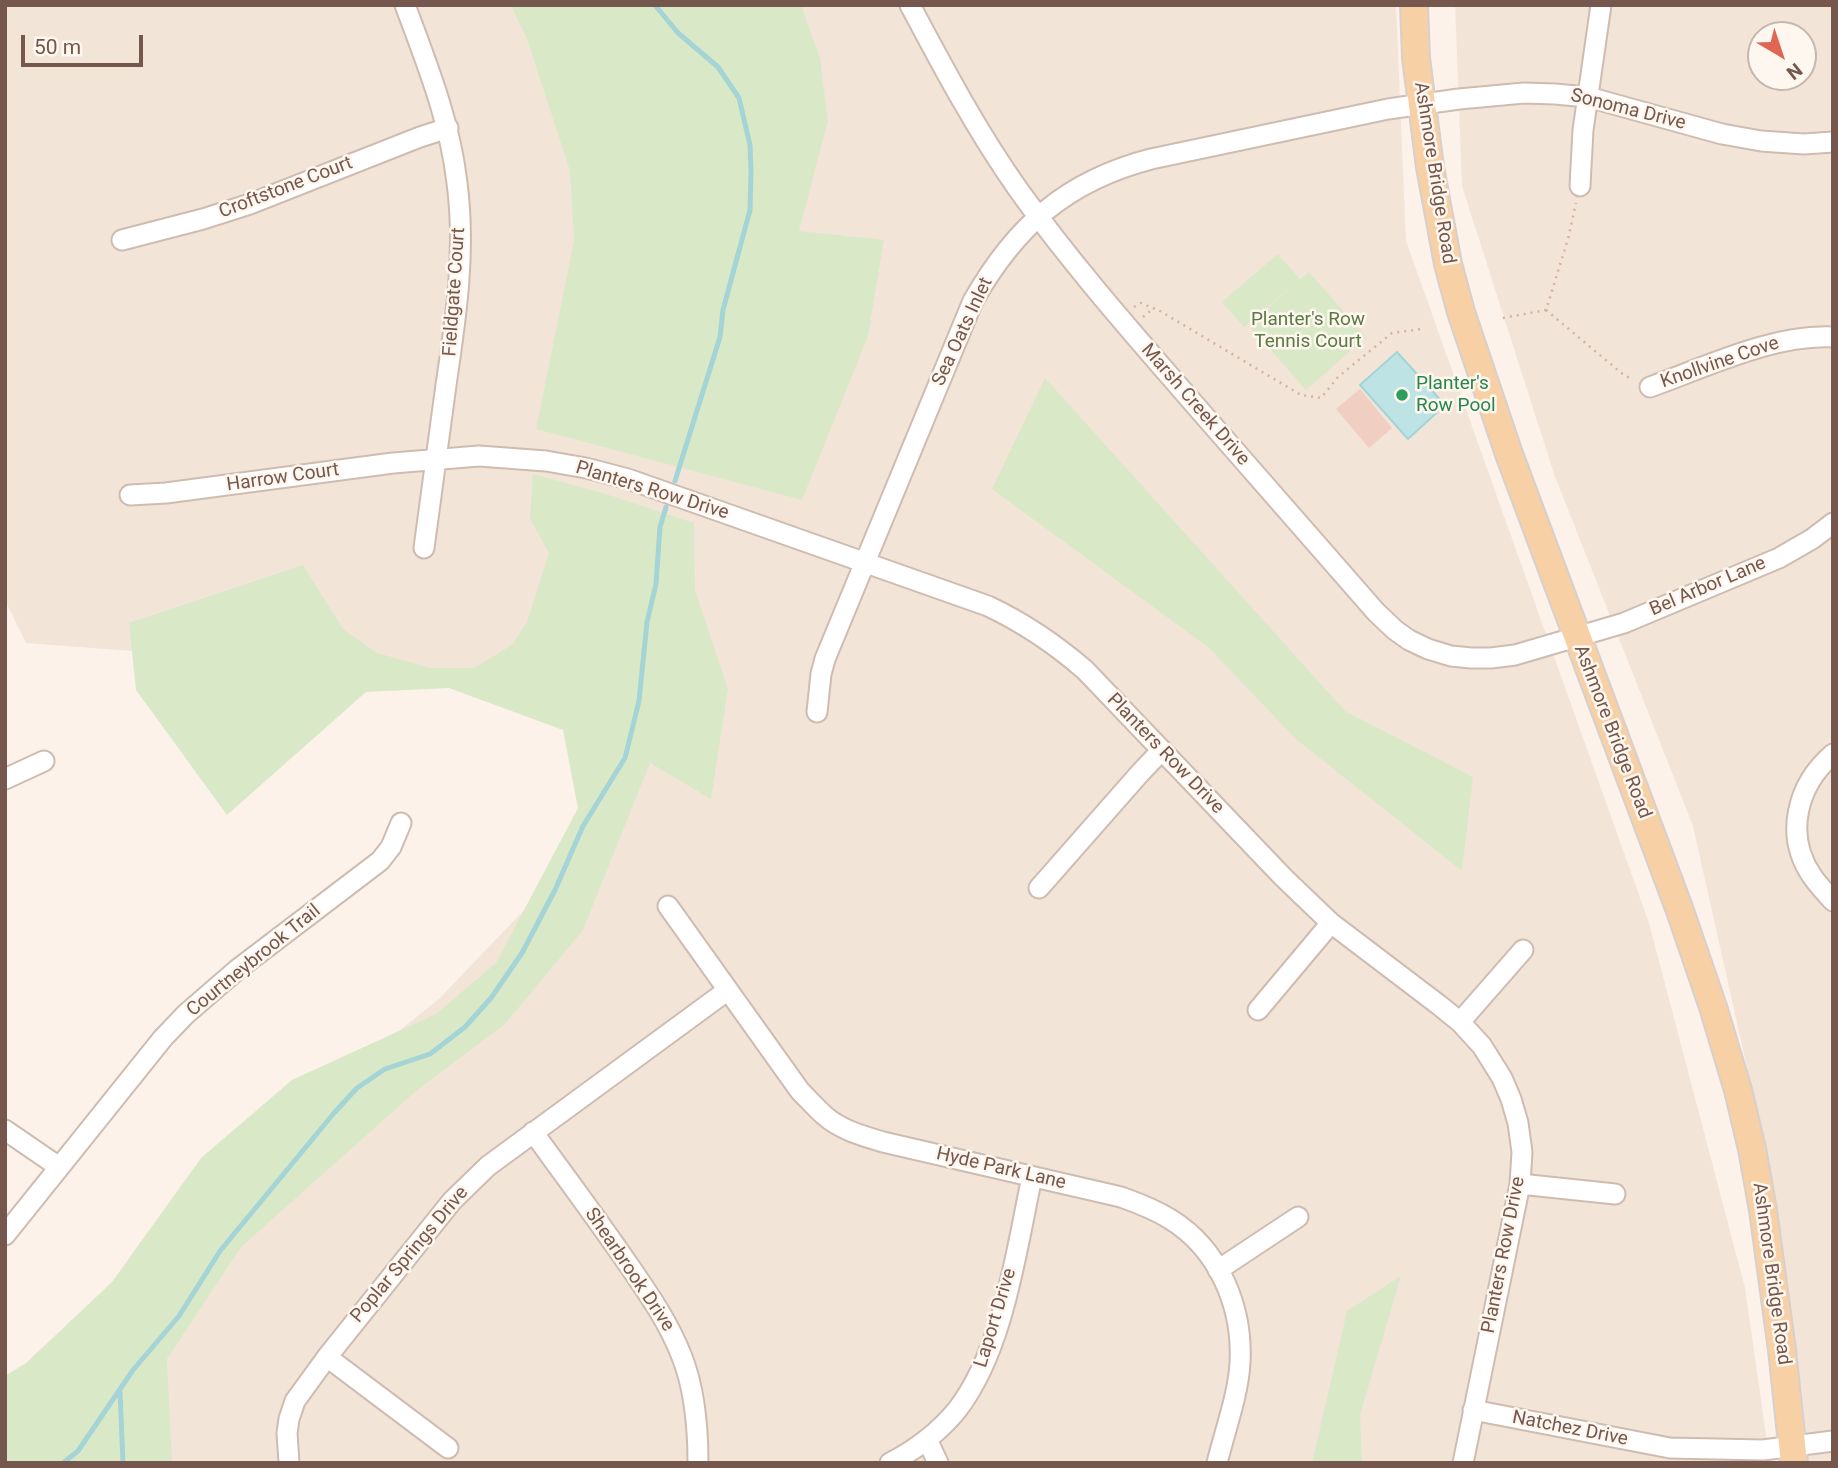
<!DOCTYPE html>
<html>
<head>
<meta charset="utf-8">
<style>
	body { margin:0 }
	#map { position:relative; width:1838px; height:1468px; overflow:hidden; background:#fcf2e9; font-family:Roboto,sans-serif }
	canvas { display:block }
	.frame { position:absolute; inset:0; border:7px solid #75574d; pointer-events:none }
	.north { position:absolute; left:1747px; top:21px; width:70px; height:70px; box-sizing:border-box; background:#fef7ef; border:2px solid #c7b7ae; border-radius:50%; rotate:141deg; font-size:19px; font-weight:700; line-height:28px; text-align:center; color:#75574d }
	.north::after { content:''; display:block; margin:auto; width:24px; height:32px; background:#df6554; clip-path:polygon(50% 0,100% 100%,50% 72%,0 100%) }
	.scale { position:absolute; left:21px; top:35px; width:122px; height:32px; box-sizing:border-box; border:4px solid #75574d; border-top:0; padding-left:9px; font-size:21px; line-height:24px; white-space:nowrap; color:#75574d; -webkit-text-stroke:5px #fef7ef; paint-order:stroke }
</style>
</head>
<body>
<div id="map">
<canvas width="1838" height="1468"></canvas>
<div class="frame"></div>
<div class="north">N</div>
<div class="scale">50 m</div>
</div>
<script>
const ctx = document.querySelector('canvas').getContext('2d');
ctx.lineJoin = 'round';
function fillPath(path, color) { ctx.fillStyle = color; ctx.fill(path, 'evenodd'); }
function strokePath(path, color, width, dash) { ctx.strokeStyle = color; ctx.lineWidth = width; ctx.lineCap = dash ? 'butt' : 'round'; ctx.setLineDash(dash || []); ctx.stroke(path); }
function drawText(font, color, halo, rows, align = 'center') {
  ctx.font = font + ' Roboto,sans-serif'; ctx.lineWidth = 5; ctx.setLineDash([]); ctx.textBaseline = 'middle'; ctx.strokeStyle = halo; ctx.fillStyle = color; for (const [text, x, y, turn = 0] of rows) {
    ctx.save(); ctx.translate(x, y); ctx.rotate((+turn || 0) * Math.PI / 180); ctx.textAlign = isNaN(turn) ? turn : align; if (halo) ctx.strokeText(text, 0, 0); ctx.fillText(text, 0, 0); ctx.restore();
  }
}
fillPath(new Path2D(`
	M5,5H1396L1406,241L1649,923L1745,1288L1770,1463H116L275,1131L440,998L525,909L664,708L559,683L26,643L5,600Z
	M1455,5H1833V1463H1806L1764,1144L1693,826L1554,474L1462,186ZM1761,35H1803V77H1761Z`), '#f3e4d8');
fillPath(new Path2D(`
	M511,5H801L820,58L828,121L799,231L884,240L868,336L802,500L536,429L574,241L570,171L527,39Z
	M1278,254L1300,279L1309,272L1366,337L1306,390L1249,325L1296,283L1244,327L1222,302Z
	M1045,378L1345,711L1473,777L1462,871L1296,739L1208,647L992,489Z
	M533,474L606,494L694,523L695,590L728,689L711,799L650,763L583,930L505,1024L416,1091L241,1247L167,1359L172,1463H5V1376L26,1363L112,1282L201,1158L292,1080L436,1014L496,963L578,808L563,730L449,688L366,692L227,815L136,690L129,623L303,565L343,629L377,653L431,668H474L512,645L527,622L549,553L530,519Z
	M1401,1276L1360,1415L1362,1463H1312L1347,1311Z`), '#d9e9c7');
const water = new Path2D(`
	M1397,352L1445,405L1408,439L1360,385Z`);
fillPath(water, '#bee3e5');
strokePath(water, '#a4d4d6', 2);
strokePath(new Path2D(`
	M655,5L678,33L718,67L739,98L750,145L751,172L750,210L723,310L720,337L675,481
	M120,1392L123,1463
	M63,1463L78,1451L133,1370L179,1316L220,1251L334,1113L357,1088L385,1069L430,1054L465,1027L491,998L522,953L555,890L583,826L625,758L639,701L647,622L656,584L660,527L666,507`), '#a4d4d6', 5);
fillPath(new Path2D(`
	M1360,389L1392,428L1369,448L1336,409Z`), '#f0cfc2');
const minor = new Path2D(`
	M405,5C427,64 450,121 457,183C466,251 456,318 446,385C439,439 431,494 424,548
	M910,5C944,69 978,133 1020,192C1072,264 1130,330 1188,397C1251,469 1313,540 1376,612L1395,630L1409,640L1428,649L1451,656L1471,658H1491L1515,655L1624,623L1779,558L1812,539L1833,523
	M1580,186L1583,130L1601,5
	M122,240L203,219L250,204L420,137L448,128
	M1650,387C1706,367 1773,334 1833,337
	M130,495L166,493L393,463L479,456L546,461L586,468L628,479L988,606C1024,623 1055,644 1085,670L1284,878L1331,923L1439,1005L1460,1022L1482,1046L1502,1078L1511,1099L1518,1123L1522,1152L1520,1184L1463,1463
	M817,712L821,674L825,659L973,301C1015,227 1066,181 1151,159L1388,109L1459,99L1524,93L1555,94L1588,97L1722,134L1761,141L1804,144L1833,142
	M1833,754C1797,785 1784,835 1812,876C1818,885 1826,893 1833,901
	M5,779L44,761
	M1039,888L1141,772L1162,750
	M668,906L800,1091C808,1099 816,1108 825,1116C841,1130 863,1136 883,1142L1121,1197C1138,1203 1154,1209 1170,1219C1219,1249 1243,1307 1240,1363C1238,1396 1225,1430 1217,1463
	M1258,1010L1331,923
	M1460,1022L1523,950
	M5,1130L59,1167
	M533,1132C565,1176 597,1219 628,1264C648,1293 669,1323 682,1357C695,1390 698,1427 698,1463
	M1520,1184L1615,1194
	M5,1235L163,1038L186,1014L238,969L380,861L391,847L401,823
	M1218,1270L1298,1217
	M327,1357L448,1448
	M1473,1410L1670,1448L1763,1450L1833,1441
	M927,1439L938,1463
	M289,1463L287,1433L289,1419L295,1401L327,1357L452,1201L488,1166L728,990
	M890,1463C915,1450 939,1432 957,1410C1004,1349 1016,1251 1032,1177`);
const major = new Path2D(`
	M1414,5L1416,58L1430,167L1448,264L1461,312L1509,454L1679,908L1713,1007L1738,1090L1752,1149L1763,1210L1782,1350L1794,1463`);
strokePath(minor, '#cfbcb1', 23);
strokePath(major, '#d8d0cd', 30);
strokePath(new Path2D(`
	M1134,307L1141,303L1160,311L1301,395L1321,398L1338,377L1392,333L1422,329
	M1546,310L1625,376L1633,379
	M1143,317L1154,308
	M1503,318L1546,310L1568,239L1576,203`), '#d5b2a4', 2.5, [2, 5]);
strokePath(minor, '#fff', 19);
strokePath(major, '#f7d0a5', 26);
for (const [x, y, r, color] of [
	[1402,395,7,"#2e9e5b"]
]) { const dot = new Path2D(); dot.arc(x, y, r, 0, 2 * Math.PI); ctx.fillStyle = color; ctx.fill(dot); strokePath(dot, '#fef7ef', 2.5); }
drawText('19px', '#75574d', '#fef7ef', [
	["Sonoma Drive",1628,110,14],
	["Ashmore Bridge Road",1434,173,81],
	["Croftstone Court",286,188,-21],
	["Fieldgate Court",455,292,-86],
	["Sea Oats Inlet",963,332,-65],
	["Knollvine Cove",1720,363,-19],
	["Marsh Creek Drive",1195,405,49],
	["Harrow Court",283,478,-8],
	["Planters Row Drive",652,491,17],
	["Bel Arbor Lane",1708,587,-23],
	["Ashmore Bridge Road",1612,732,69],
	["Planters Row Drive",1165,754,46],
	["Courtneybrook Trail",254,961,-39],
	["Hyde Park Lane",1001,1169,13],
	["Poplar Springs Drive",410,1255,-50],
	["Planters Row Drive",1504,1255,-79],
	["Shearbrook Drive",629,1270,56],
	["Ashmore Bridge Road",1771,1274,82],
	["Laport Drive",996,1318,-73],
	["Natchez Drive",1570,1429,11]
]);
drawText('19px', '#5b7a45', '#fef7ef', [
	["Planter's Row",1308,320],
	["Tennis Court",1308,342]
]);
drawText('19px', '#27864d', '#fef7ef', [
	["Planter's",1416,384],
	["Row Pool",1416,406]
], 'left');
</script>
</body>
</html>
